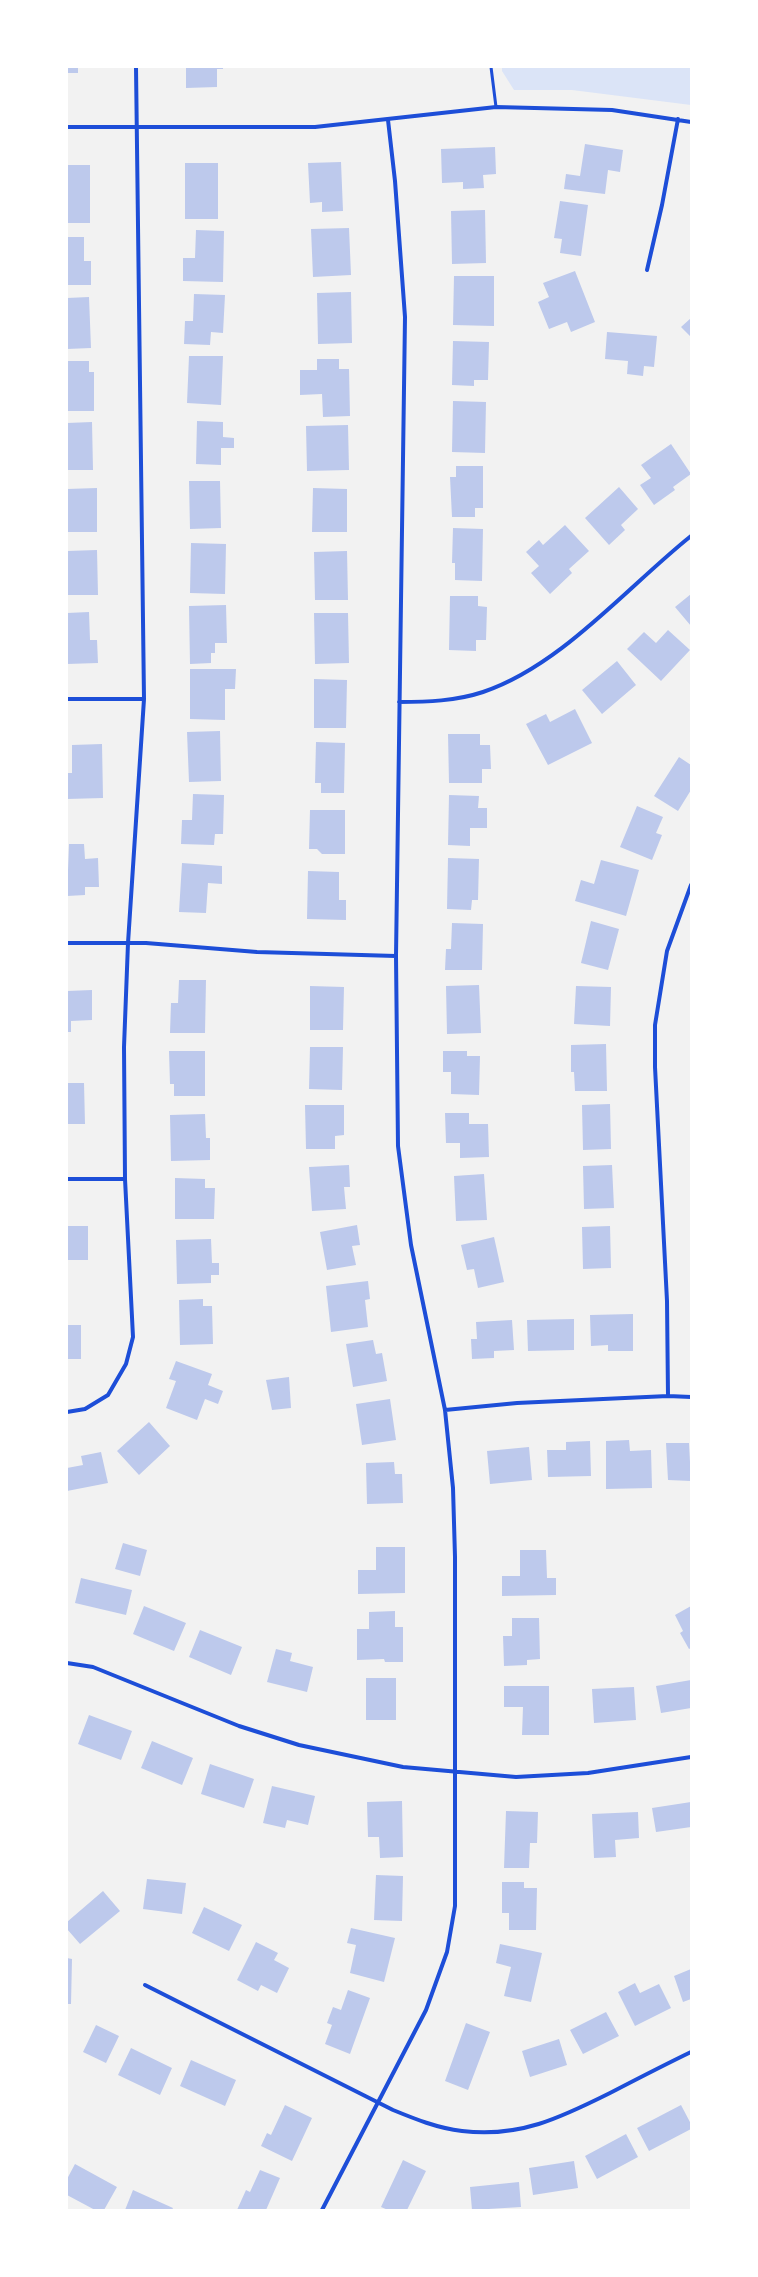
<!DOCTYPE html>
<html>
<head>
<meta charset="utf-8">
<style>
	body { margin:0 }
	#map { position:relative; width:758px; height:2277px; overflow:hidden; background:#f2f2f2; font-family:Ubuntu,sans-serif }
	canvas { display:block }
	.frame { position:absolute; inset:0; border:68px solid #fff; pointer-events:none }
</style>
</head>
<body>
<div id="map">
<canvas width="758" height="2277"></canvas>
<div class="frame"></div>
</div>
<script>
const ctx = document.querySelector('canvas').getContext('2d');
ctx.lineJoin = 'round';
function fillPath(path, color) { ctx.fillStyle = color; ctx.fill(path, 'evenodd'); }
function strokePath(path, color, width, dash) { ctx.strokeStyle = color; ctx.lineWidth = width; ctx.lineCap = dash ? 'butt' : 'round'; ctx.setLineDash(dash || []); ctx.stroke(path); }
fillPath(new Path2D(`
	M502,67H691V105L572,90H514L502,71Z`), '#dbe4f7');
fillPath(new Path2D(`
	M67,67H78V73H67Z
	M186,67H223V69H217V87L186,88Z
	M585,144L623,150L620,172L608,170L605,194L564,189L566,174L580,176Z
	M495,147L496,174L483,175L484,188L463,189V182L442,183L441,149Z
	M341,162L343,211L322,212V202L310,203L308,163Z
	M185,163H218V219H185Z
	M67,165H90V223H67Z
	M560,201L588,205L581,256L560,253L562,239L554,238Z
	M485,210L486,263L452,264L451,211Z
	M349,228L351,275L313,277L311,229Z
	M196,230L224,231L223,282L183,281V258H195Z
	M67,237H84V261H91V285H67Z
	M575,271L595,322L571,332L567,322L549,329L538,302L549,297L543,283Z
	M454,276H494V326L453,325Z
	M351,292L352,343L318,344L317,293Z
	M194,294L225,295L223,333L211,332L210,345L184,344L185,321H193Z
	M89,297L91,348L67,349V298Z
	M691,318V337L681,327Z
	M607,332L657,336L654,367L644,366L643,376L627,374L628,361L605,359Z
	M453,341L489,342L488,380H474V386L452,385Z
	M189,356H223L221,405L187,403Z
	M317,359H339V369H349L350,416L323,417L322,394L300,395V370H317Z
	M67,361H89V372H94V411H67Z
	M453,401L486,402L485,453L452,452Z
	M197,421L223,422V437L234,438V448H221V465L196,464Z
	M92,422L93,470H67V423Z
	M348,425L349,470L307,471L306,426Z
	M671,444L691,474L673,487L675,490L654,505L640,485L651,478L641,465Z
	M456,466H483V508H475V517H452L450,477H456Z
	M189,481H220L221,528L190,529Z
	M619,487L638,509L621,525L625,530L609,545L585,518Z
	M97,488V532H67V489Z
	M313,488L347,489V532H312Z
	M565,525L589,551L569,569L572,573L550,594L531,573L539,566L526,552L539,540L543,545Z
	M453,528L483,529L482,581L455,580V563H452Z
	M191,543L226,544L225,594L190,593Z
	M97,550L98,595H67V551Z
	M347,551L348,600H315L314,552Z
	M691,594V626L675,607Z
	M450,596H478V606L487,607L486,640H476V651L449,650Z
	M226,605L227,643H215V653H211V663L190,664L189,606Z
	M89,612L90,640H97L98,663L67,664V613Z
	M314,613H348L349,663L315,664Z
	M668,630L690,650L661,681L627,649L644,632L656,643Z
	M617,661L636,685L602,714L582,690Z
	M190,669H236L235,689H225V720L190,719Z
	M314,679L347,680L346,728H314Z
	M575,709L592,743L548,765L526,724L546,714L550,722Z
	M220,731L221,781L189,782L187,732Z
	M448,734H480V745H490L491,769H482V783H449Z
	M316,742L345,743L344,793H321V783H315Z
	M102,744L103,798L67,799V773H72V745Z
	M679,757L691,765V790L678,811L654,796Z
	M193,794L224,795L223,834H215L214,845L181,844L182,820H192Z
	M449,795L479,796L478,808H487V828H470V846L448,845Z
	M637,806L663,817L656,833L662,835L652,860L620,847Z
	M310,810H345V854H322L317,849H309Z
	M69,844H84L85,859L98,858L99,887H85V895L67,896Z
	M448,858L479,859L478,900H472L471,910L447,909Z
	M601,860L639,870L626,916L575,901L581,880L594,884Z
	M182,863L222,866V884L208,883L206,913L179,912Z
	M308,871L339,872V900H346V920L307,919Z
	M591,921L619,929L608,970L581,963Z
	M452,923L483,924L482,970H445L446,949H451Z
	M179,980H206L205,1033H170L171,1003H178Z
	M479,985L481,1033L447,1034L446,986Z
	M310,986L344,987L343,1030H310Z
	M576,986L611,987L610,1026L574,1024Z
	M92,990V1020L71,1021V1032H67V991Z
	M606,1044L607,1091H575L574,1072H571V1045Z
	M310,1047H343L342,1090L309,1089Z
	M169,1051H205V1096H174V1084H170Z
	M443,1051H467V1056H480L479,1095L451,1094V1072H443Z
	M67,1083H84L85,1124H67Z
	M610,1104L611,1149L583,1150L582,1105Z
	M305,1105H344V1135L335,1136V1149H306Z
	M445,1113H469V1124H488L489,1157L460,1158V1143H446Z
	M205,1114L206,1138H210V1160L171,1161L170,1115Z
	M349,1165L350,1187H344L346,1209L312,1211L309,1167Z
	M612,1165L614,1208L584,1209L583,1166Z
	M484,1174L487,1220L456,1221L454,1176Z
	M175,1178L205,1179V1188H215L214,1219H175Z
	M357,1225L360,1245L352,1246L356,1265L327,1270L320,1232Z
	M67,1226H88V1260H67Z
	M610,1226L611,1268L583,1269L582,1227Z
	M494,1237L504,1282L478,1288L474,1269L467,1270L461,1245Z
	M211,1239L212,1263H219V1275H211V1283L177,1284L176,1240Z
	M368,1281L370,1299L365,1300L368,1327L331,1332L326,1286Z
	M203,1299V1306H212L213,1344L180,1345L179,1300Z
	M633,1314V1351H608V1345L591,1346L590,1315Z
	M574,1319V1350L528,1351L527,1320Z
	M512,1320L514,1350L494,1351V1358L472,1359L471,1339H477L476,1322Z
	M67,1325H81V1359H67Z
	M373,1340L376,1354L382,1353L387,1381L353,1387L346,1344Z
	M176,1361L212,1374L208,1385L223,1391L218,1404L205,1399L197,1420L166,1408L176,1381L169,1379Z
	M289,1377L291,1408L272,1410L266,1380Z
	M390,1399L396,1440L362,1445L356,1404Z
	M149,1422L170,1446L139,1475L117,1451Z
	M629,1440L630,1451L651,1450L652,1488L606,1489V1441Z
	M590,1441L591,1476L548,1477L547,1450H566V1442Z
	M666,1443H689L691,1481L668,1480Z
	M529,1447L532,1480L490,1484L487,1451Z
	M101,1452L108,1483L67,1491V1468L83,1465L81,1456Z
	M394,1462L395,1474H402L403,1503L367,1504L366,1463Z
	M123,1543L147,1550L140,1576L115,1569Z
	M376,1547H405V1593L358,1594V1570H376Z
	M520,1550H546L547,1578H556V1595L502,1596V1576H520Z
	M81,1578L132,1590L126,1615L75,1603Z
	M144,1606L186,1623L174,1651L133,1634Z
	M691,1606V1648L689,1649L680,1633L683,1631L675,1615Z
	M395,1611V1627H403V1662H385L384,1659L357,1660V1629H369V1612Z
	M512,1618H539L540,1659L527,1660V1665L504,1666L503,1636H512Z
	M200,1630L242,1647L231,1675L189,1657Z
	M276,1649L292,1653L290,1661L313,1667L307,1692L267,1682Z
	M366,1678H396V1720H366Z
	M691,1680V1708L661,1713L656,1686Z
	M504,1686H549V1735H522L523,1707H504Z
	M634,1687L636,1720L594,1723L592,1689Z
	M89,1715L132,1731L121,1760L78,1744Z
	M152,1741L193,1758L182,1785L141,1768Z
	M210,1764L254,1779L244,1808L201,1794Z
	M272,1786L315,1796L308,1825L287,1820L285,1828L263,1823Z
	M402,1801L403,1857L380,1858L379,1837H368L367,1802Z
	M691,1802V1827L656,1832L652,1808Z
	M506,1811L538,1812L537,1843H530L529,1868H504Z
	M638,1812L639,1838L615,1840L616,1857L594,1858L592,1814Z
	M376,1875L403,1876L402,1921L374,1920Z
	M147,1879L186,1883L182,1914L143,1909Z
	M502,1882H524V1888H537L536,1930H509V1913H502Z
	M103,1891L120,1911L80,1944L67,1929V1922Z
	M204,1907L242,1925L229,1951L192,1933Z
	M351,1928L395,1938L384,1982L350,1973L356,1945L347,1943Z
	M256,1942L278,1953L274,1960L289,1968L277,1993L261,1985L258,1991L237,1980Z
	M500,1944L542,1953L531,2002L504,1996L511,1967L496,1963Z
	M67,1958L72,1959L71,2004H67Z
	M691,1969V1999L683,2002L674,1976Z
	M635,1983L640,1993L659,1984L671,2008L635,2026L618,1992Z
	M348,1990L370,1998L350,2054L325,2044L332,2025L327,2023L333,2007L341,2010Z
	M606,2012L619,2036L583,2054L570,2030Z
	M466,2023L490,2032L468,2090L445,2081Z
	M96,2025L119,2036L106,2063L83,2052Z
	M559,2039L567,2065L530,2077L522,2051Z
	M131,2048L172,2068L160,2095L118,2075Z
	M191,2060L236,2080L225,2106L180,2086Z
	M285,2105L312,2118L292,2161L261,2146L267,2133L271,2135Z
	M681,2105L691,2124V2129L649,2151L637,2128Z
	M626,2134L638,2157L597,2179L585,2156Z
	M403,2160L426,2171L407,2210H388L381,2207Z
	M574,2161L578,2188L533,2195L529,2168Z
	M75,2164L117,2187L104,2210H95L67,2195V2179Z
	M260,2170L280,2178L266,2210H237L246,2190L250,2192Z
	M519,2182L521,2207L472,2210L470,2187Z
	M133,2190L173,2208L172,2210H125Z`), '#bdc9ec');
strokePath(new Path2D(`
	M491,67L496,107`), '#1d4ed8', 3);
strokePath(new Path2D(`
	M67,127H315L496,107L612,110L691,122
	M647,270L662,205L678,119
	M67,699H144
	M399,702C427,702 456,701 483,692C561,666 627,587 691,536
	M67,943H146L257,952L396,956
	M67,1179H125
	M668,1396L667,1301L655,1067V1025L667,951L691,885
	M445,1410L517,1403L668,1396L691,1397
	M67,1412L85,1409L108,1395L126,1364L133,1337L125,1179L124,1047L128,943L144,699L136,67
	M67,1663L93,1667L239,1726L299,1745L403,1767L516,1777L588,1773L691,1757
	M145,1985L393,2110C415,2119 437,2128 462,2131C519,2138 560,2118 610,2093C637,2079 664,2065 691,2052
	M322,2210L426,2010L447,1952L455,1906V1557L453,1488L445,1410L411,1245L398,1146L396,956L405,317L395,181L388,120`), '#1d4ed8', 4);
</script>
</body>
</html>
